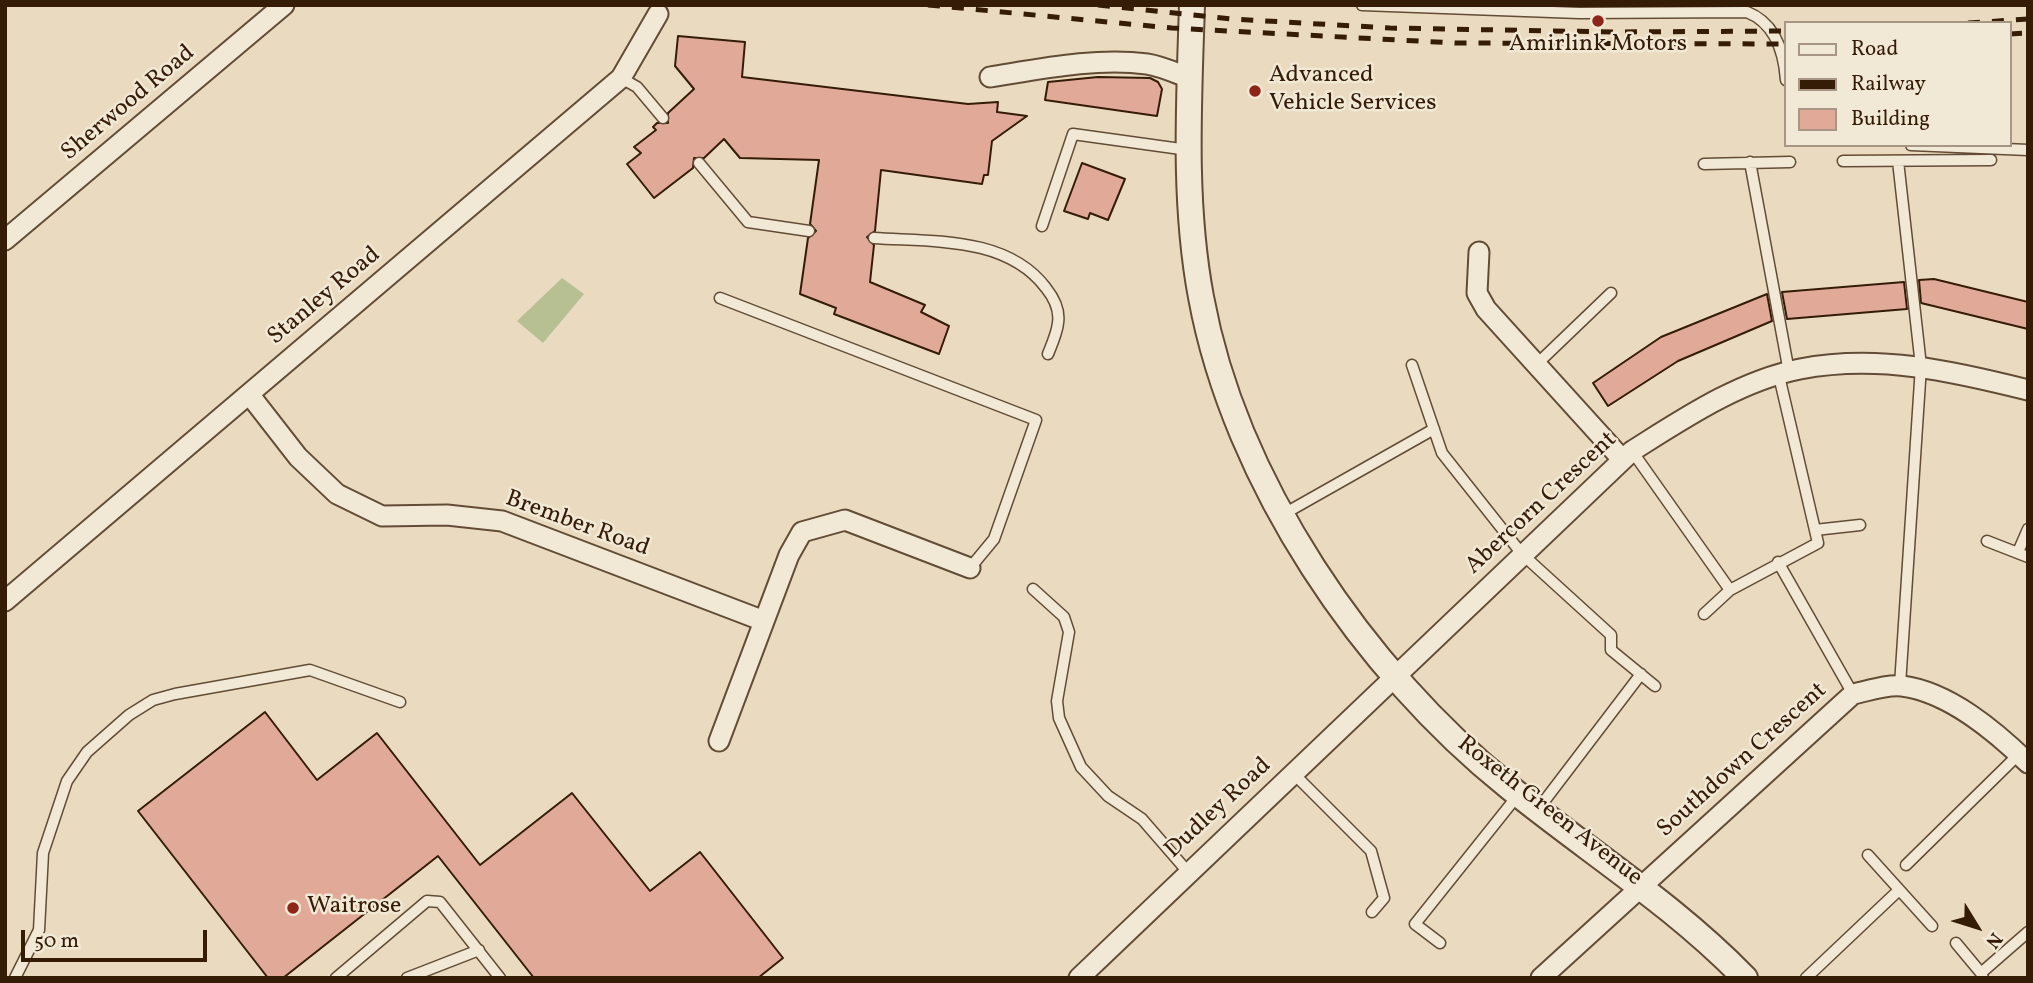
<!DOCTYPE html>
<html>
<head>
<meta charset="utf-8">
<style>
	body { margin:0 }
	#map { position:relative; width:2033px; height:983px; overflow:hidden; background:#eadbc0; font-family:Vollkorn,serif }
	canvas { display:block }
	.frame { position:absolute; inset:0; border:7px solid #351c07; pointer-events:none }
	.legend { position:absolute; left:1784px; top:21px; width:228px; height:126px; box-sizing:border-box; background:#f1e8d6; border:2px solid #a69683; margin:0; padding:9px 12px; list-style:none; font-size:21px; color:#351c07 }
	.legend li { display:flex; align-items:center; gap:14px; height:35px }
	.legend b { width:35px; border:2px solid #a69683 }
	.north { position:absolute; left:1942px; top:892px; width:70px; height:70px; -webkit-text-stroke:5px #f1e8d6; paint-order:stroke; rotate:128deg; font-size:19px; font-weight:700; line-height:28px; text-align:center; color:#351c07 }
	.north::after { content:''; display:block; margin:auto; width:24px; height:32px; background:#351c07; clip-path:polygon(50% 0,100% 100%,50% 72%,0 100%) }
	.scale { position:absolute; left:21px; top:930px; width:186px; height:32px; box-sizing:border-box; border:4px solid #351c07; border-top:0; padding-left:9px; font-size:21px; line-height:24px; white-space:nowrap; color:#351c07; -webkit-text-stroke:5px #f1e8d6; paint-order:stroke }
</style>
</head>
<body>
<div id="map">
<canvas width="2033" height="983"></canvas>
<div class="frame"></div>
<ul class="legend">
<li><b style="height:9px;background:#f1e8d6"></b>Road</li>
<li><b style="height:9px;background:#351c07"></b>Railway</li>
<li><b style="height:19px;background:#e1a997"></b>Building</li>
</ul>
<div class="north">N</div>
<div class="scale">50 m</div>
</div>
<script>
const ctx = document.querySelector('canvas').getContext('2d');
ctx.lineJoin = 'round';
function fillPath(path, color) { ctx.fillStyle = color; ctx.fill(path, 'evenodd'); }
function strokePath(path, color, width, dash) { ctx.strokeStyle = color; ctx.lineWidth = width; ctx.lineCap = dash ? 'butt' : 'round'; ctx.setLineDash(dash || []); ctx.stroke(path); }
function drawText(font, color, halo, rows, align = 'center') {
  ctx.font = font + ' Vollkorn,serif'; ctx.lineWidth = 5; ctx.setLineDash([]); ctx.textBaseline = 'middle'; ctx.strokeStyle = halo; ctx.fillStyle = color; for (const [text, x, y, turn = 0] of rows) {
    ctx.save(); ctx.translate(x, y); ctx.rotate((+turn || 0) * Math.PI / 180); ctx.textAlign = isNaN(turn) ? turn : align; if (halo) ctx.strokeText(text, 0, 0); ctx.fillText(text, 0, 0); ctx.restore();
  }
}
fillPath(new Path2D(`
	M562,278L584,294L543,343L517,321Z`), '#b7c092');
const building = new Path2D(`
	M678,36L745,42L742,77L968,104L998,102L997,112L1027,116L992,141L988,175H984L982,184L881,170L875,231L867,237L874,245L870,282L925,305L921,312L949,326L939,354L834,314L836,308L800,294L808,238L816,231L810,224L819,160L740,158L724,139L704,158H694L693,168L654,198L627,164L641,153L634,147L656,130L653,127L657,123H668V113L694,89L675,66Z
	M1098,77L1150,78L1158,82L1162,89L1157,116L1045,100L1048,82Z
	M1082,163L1125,179L1108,220L1090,213L1088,219L1064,211Z
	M1934,279L2028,302V329L1921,303L1919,280Z
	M1904,282L1907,309L1787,319L1782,292Z
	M1767,294L1772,321L1678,361L1608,406L1593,383L1661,337Z
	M265,712L317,780L377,733L480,865L572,793L650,891L700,852L783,958L758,978H534L438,856L283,978H268L138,811Z`);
fillPath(building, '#e1a997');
strokePath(building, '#351c07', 2);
const service = new Path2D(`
	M1362,5L1579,13L1747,12C1775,23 1784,52 1786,80
	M621,78L637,87L663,118
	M1911,145L2028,150
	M1843,161L1991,160
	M1898,161L1921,366L1900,685
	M1750,162L1789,372
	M699,163L748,222L809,231
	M1704,164L1790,162
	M1042,226L1073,134L1188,150
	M874,238C932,242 1007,236 1046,288C1054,298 1060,310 1058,323C1057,333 1052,344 1048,354
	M720,298L1036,420L994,539L970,568
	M1538,363L1611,293
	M1412,365L1442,453L1522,554L1611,635V650L1655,686
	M1632,451L1730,590
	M1282,515L1434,429
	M1815,530L1860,525
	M1987,541L2028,557
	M2018,552L2028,529
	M1778,562L1853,694
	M1033,589L1064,617L1069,632L1057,701L1059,718L1081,767L1108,796L1142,819L1188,872
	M1704,614L1730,590L1818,543L1779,376
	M1293,773L1371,851L1384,898L1372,912
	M1539,808L1641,674
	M1868,855L1932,926
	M1906,865L2019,754
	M1440,943L1415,924L1518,795
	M1956,943L1981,973
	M15,978L39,930L43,853L67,781L87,752L129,715L153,700L175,694L310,670L400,702
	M336,978L427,901L440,902L500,978
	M407,978L479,950
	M1806,978L1899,890
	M1983,978L1981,973L2028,932`);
const minor = new Path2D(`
	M990,77C1040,69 1097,57 1147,64C1161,66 1176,73 1189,78
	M5,240L284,5
	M1479,252L1477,293L1486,309L1621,458
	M249,394L298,457L337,494L382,516L447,515L502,521L764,621
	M5,601L621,78L658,14
	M719,741L789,555L802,532L845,520L970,568
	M1079,978L1632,451C1683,419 1739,381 1800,369C1878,354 1952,371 2028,390
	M1541,978L1853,694C1868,691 1887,684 1902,686C1949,692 1995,731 2028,763`);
const tertiary = new Path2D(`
	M1192,5C1189,102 1183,201 1201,297C1235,482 1364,671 1509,787C1589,852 1673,904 1745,978`);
strokePath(service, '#624c35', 13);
strokePath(minor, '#624c35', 23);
strokePath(tertiary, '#624c35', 28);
strokePath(service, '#f1e8d6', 10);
strokePath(minor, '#f1e8d6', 19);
strokePath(tertiary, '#f1e8d6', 24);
strokePath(new Path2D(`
	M928,5L1172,28L1455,43L1786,44
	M1098,5L1231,19L1390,28L1613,32L1786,31
	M1968,23L2028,19
	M2010,34L2028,33`), '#351c07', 5, [12, 12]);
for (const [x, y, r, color] of [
	[1598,21,7,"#8f2418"],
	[1255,91,7,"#8f2418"],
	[293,908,7,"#8f2418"]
]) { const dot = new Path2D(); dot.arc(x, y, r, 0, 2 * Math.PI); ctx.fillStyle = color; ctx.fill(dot); strokePath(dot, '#f1e8d6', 2.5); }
drawText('24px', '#351c07', '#f1e8d6', [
	["Amirlink Motors",1598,46,"center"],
	["Advanced",1269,77],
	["Vehicle Services",1269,105],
	["Waitrose",307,908]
], 'left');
drawText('24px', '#351c07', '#f1e8d6', [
	["Sherwood Road",129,104,-40],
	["Stanley Road",325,297,-40],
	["Abercorn Crescent",1542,504,-43],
	["Brember Road",577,525,20],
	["Southdown Crescent",1743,761,-42],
	["Dudley Road",1219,809,-43],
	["Roxeth Green Avenue",1549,812,38]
]);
</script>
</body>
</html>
